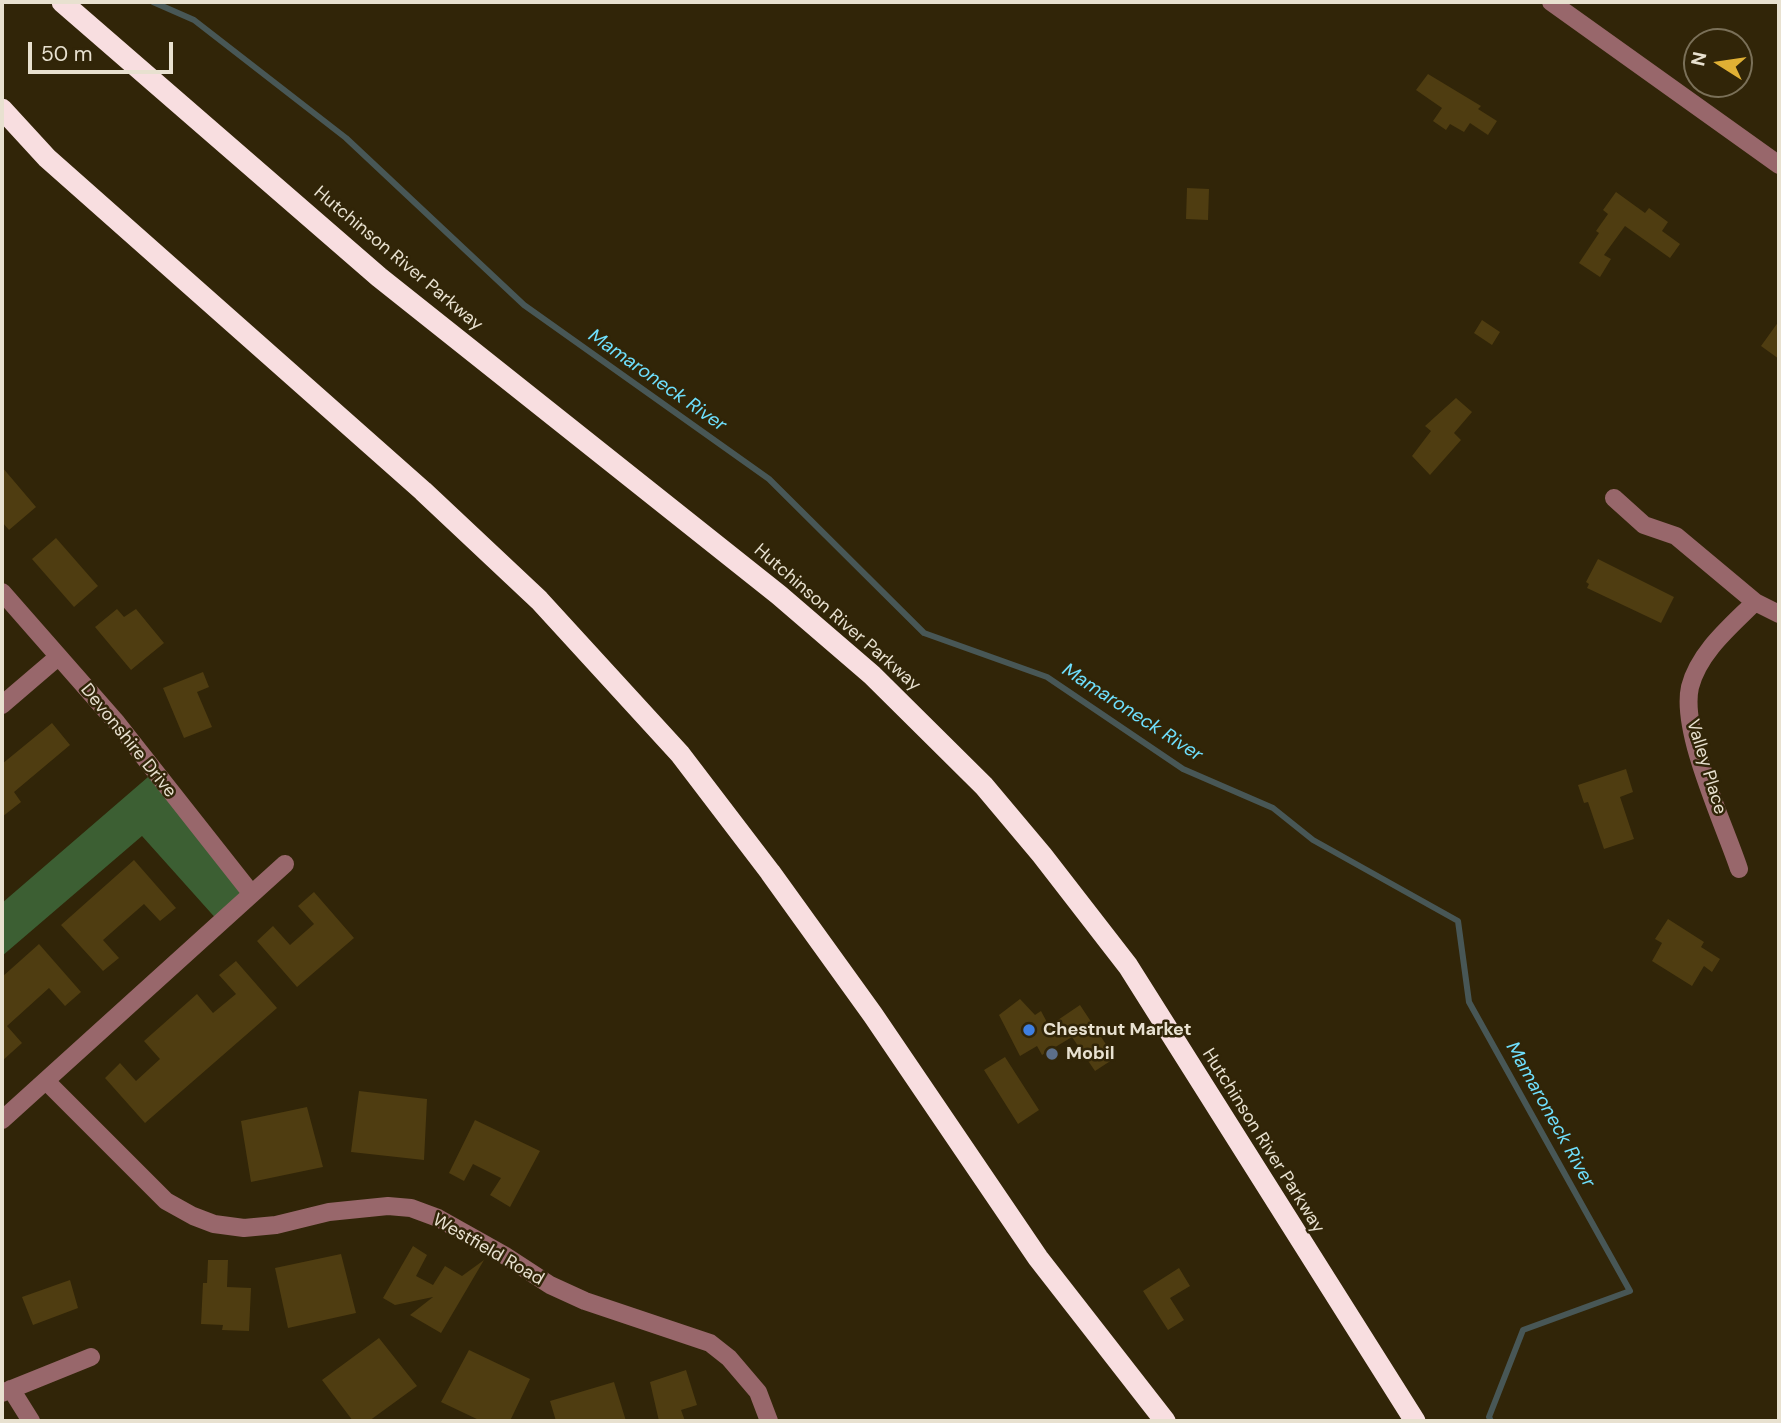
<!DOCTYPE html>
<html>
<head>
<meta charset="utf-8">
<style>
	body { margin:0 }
	#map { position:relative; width:1781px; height:1423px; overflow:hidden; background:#312508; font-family:"DM Sans",sans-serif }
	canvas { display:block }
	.frame { position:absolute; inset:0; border:4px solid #e8e1d0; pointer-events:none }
	.north { position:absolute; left:1683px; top:28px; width:70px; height:70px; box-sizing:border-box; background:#312508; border:2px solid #7a7058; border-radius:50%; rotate:282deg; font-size:19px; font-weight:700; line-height:28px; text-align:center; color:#e8e1d0 }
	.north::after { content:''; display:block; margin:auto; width:24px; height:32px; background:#e0b034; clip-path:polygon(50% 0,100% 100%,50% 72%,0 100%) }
	.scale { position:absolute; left:28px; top:42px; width:145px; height:32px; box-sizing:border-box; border:4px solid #e8e1d0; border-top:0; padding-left:9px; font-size:21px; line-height:24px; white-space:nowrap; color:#e8e1d0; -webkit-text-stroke:5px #312508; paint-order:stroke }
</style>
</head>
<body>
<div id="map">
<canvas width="1781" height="1423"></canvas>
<div class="frame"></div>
<div class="north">N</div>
<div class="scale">50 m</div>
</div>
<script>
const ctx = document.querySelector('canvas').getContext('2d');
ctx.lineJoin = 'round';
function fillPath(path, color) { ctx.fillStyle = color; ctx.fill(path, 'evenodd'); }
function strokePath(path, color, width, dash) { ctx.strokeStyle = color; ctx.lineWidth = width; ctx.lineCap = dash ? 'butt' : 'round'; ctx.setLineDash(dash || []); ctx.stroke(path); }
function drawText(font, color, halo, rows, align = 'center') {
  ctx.font = font + ' "DM Sans",sans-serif'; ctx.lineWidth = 5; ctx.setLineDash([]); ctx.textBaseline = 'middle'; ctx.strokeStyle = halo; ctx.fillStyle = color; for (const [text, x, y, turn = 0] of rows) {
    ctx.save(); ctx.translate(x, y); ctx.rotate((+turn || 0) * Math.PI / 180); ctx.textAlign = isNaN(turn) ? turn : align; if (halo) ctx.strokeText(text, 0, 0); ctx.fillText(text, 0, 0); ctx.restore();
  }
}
fillPath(new Path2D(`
	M155,771L251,893L219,922L142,836L2,956V903Z`), '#3c5f33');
strokePath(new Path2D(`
	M153,2L194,20L346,138L524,305L769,479L924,633L1047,677L1183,769L1273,808L1313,840L1458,921L1469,1002L1630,1291L1523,1330L1489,1417L1491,1421`), '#485756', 6);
fillPath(new Path2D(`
	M1428,74L1481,106L1478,109L1497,121L1488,135L1470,123L1464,132L1450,124L1446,130L1433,121L1442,108L1416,90Z
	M1187,188L1209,189L1208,220L1186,219Z
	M1616,192L1645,213L1649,208L1668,222L1662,231L1680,244L1670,258L1625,226L1604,255L1611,259L1600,277L1579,263L1599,233L1596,231L1608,214L1603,210Z
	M1482,320L1500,332L1492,345L1474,333Z
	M1779,321V359L1761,346Z
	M1456,398L1472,412L1454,433L1461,440L1430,475L1412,456L1431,431L1425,426Z
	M2,467L36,507L9,530L2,522Z
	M56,538L98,586L74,607L32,559Z
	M1598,559L1674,597L1661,623L1587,588L1589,584L1586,582Z
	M117,609L124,617L136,609L164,643L131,670L95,627Z
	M203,672L209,687L197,692L212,727L184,738L163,688Z
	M52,723L70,745L14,792L21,802L2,817V764Z
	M1626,769L1633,792L1620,797L1634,839L1604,849L1588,802L1584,803L1578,785Z
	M134,860L176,908L160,921L144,904L120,925L103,940L119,958L103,971L61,925Z
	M314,892L354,938L297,987L257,941L273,926L290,945L314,924L298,906Z
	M1668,919L1704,942L1701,947L1720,959L1712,972L1704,966L1692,986L1652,961L1662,943L1655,939Z
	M39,944L81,992L65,1006L49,988L7,1026L22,1043L2,1061V977Z
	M236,961L277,1008L145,1123L105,1078L120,1063L136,1081L160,1059L144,1041L197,994L213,1013L236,994L219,975Z
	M1020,999L1035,1015L1041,1011L1049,1026L1080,1005L1115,1058L1095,1071L1072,1037L1042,1055L1037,1046L1020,1056L999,1015Z
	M1005,1057L1039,1110L1018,1124L984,1070Z
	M359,1091L427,1099L424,1160L351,1152Z
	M307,1107L323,1167L251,1182L241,1121Z
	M475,1120L540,1151L510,1207L490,1195L501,1178L473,1164L464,1181L449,1173Z
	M413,1246L427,1255L416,1276L433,1285L445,1266L462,1276L484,1260L441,1333L410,1315L433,1297L395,1305L383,1298Z
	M341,1254L356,1313L288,1328L275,1268Z
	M208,1260H228L227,1287L251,1288L249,1331L222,1330L223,1325L201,1324L203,1283H207Z
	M1179,1268L1190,1286L1170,1298L1184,1320L1168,1330L1143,1291Z
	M70,1280L78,1308L33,1325L22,1297Z
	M379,1338L417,1386L369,1421H353L322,1380Z
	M469,1350L530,1379L510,1421H481L441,1402Z
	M686,1370L697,1405L681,1410L685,1421H659L650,1382Z
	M614,1382L626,1421H556L550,1401Z`), '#4f3d11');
strokePath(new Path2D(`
	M1551,2L1779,165
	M1614,498L1644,525L1676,536L1755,602L1779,614
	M2,592L117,723L251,893
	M2,705L58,657
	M1739,869C1724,824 1680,731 1690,687C1699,652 1731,626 1755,602
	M46,1081L166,1201L193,1216L214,1224L244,1228L276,1225L329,1212L388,1206L411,1208L438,1218L504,1255L550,1285L585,1301L710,1343L729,1358L758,1392L769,1421
	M2,1120L285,864
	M11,1389L31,1421
	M2,1393L91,1357`), '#98676b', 18);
strokePath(new Path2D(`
	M62,2L379,277L779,595L872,675L984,786L1042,855L1128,966L1415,1421
	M2,109L47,158L423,491L539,600L680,754L770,872L873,1015L1038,1258L1165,1421`), '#f8dee0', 21);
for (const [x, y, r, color] of [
	[1029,1030,7,"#3f7fe0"],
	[1052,1054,7,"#5c6f8a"]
]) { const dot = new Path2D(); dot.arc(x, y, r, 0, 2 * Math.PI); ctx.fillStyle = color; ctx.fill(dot); strokePath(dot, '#312508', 2.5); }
drawText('18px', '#e8e1d0', '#312508', [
	["Hutchinson River Parkway",398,259,40],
	["Hutchinson River Parkway",837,618,41],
	["Devonshire Drive",128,741,51],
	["Valley Place",1706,767,73],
	["Hutchinson River Parkway",1263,1141,58],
	["Westfield Road",488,1250,30]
]);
drawText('bold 18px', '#e8e1d0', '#312508', [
	["Chestnut Market",1043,1030],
	["Mobil",1066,1054]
], 'left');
drawText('italic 19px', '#6fe0fe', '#312508', [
	["Mamaroneck River",657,381,35],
	["Mamaroneck River",1132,713,33],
	["Mamaroneck River",1550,1115,61]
]);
</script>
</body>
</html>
